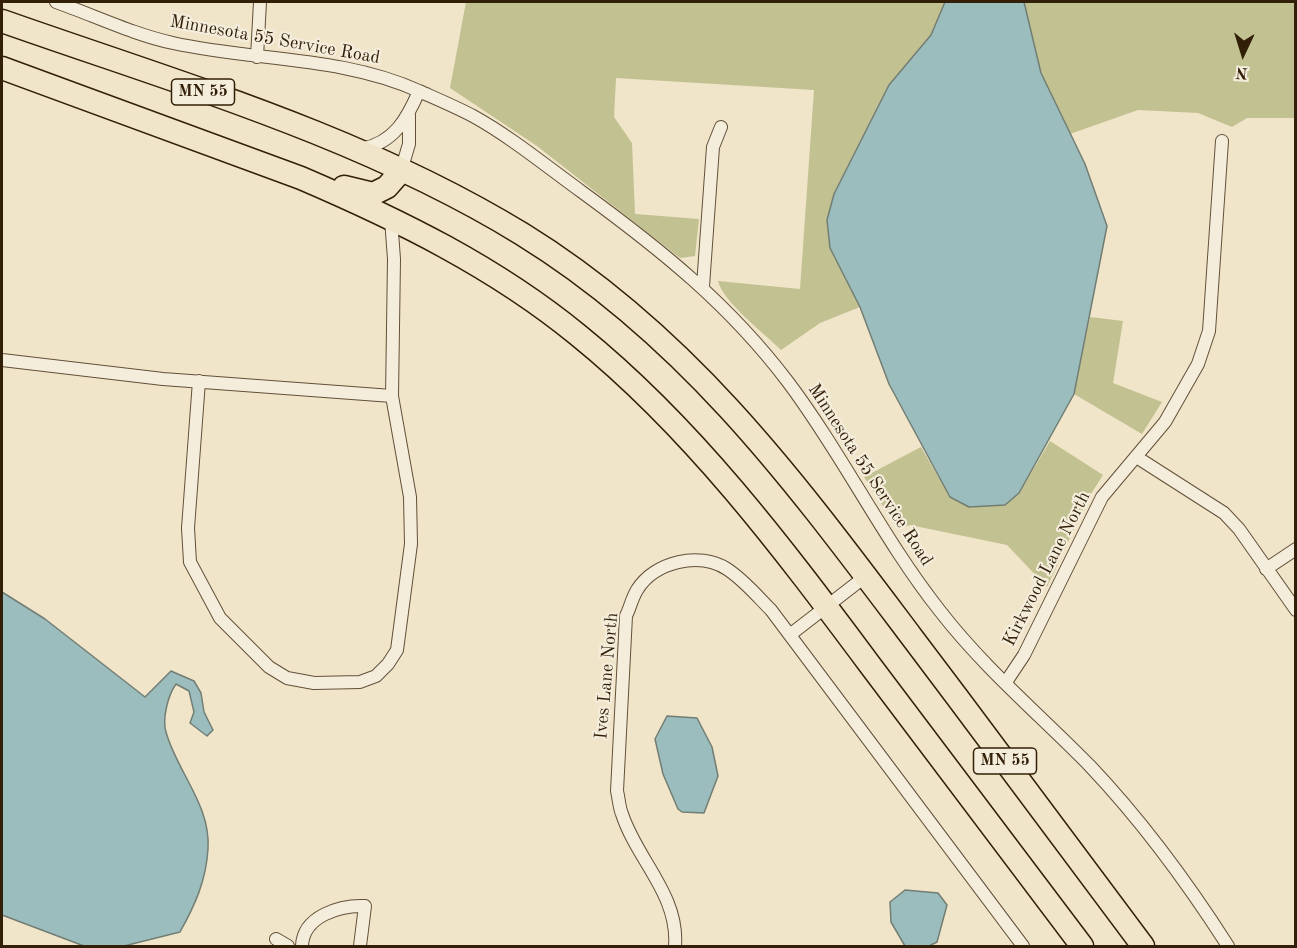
<!DOCTYPE html>
<html>
<head>
<meta charset="utf-8">
<style>
	body { margin:0 }
	#map { position:relative; width:1297px; height:948px; overflow:hidden; background:#f0e4c9; font-family:"Old Standard TT",serif }
	canvas { display:block }
	.frame { position:absolute; inset:0; border:3px solid #321f07; pointer-events:none }
	.north { position:absolute; left:1213px; top:24px; width:60px; height:60px; -webkit-text-stroke:4px #f5eddc; paint-order:stroke; rotate:184deg; font-size:16px; font-weight:700; line-height:24px; text-align:center; color:#321f07 }
	.north::after { content:''; display:block; margin:auto; width:21px; height:27px; background:#321f07; clip-path:polygon(50% 0,100% 100%,50% 72%,0 100%) }
</style>
</head>
<body>
<div id="map">
<canvas width="1297" height="948"></canvas>
<div class="frame"></div>
<div class="north">N</div>
</div>
<script>
const ctx = document.querySelector('canvas').getContext('2d');
ctx.lineJoin = 'round';
function fillPath(path, color) { ctx.fillStyle = color; ctx.fill(path, 'evenodd'); }
function strokePath(path, color, width, dash) { ctx.strokeStyle = color; ctx.lineWidth = width; ctx.lineCap = dash ? 'butt' : 'round'; ctx.setLineDash(dash || []); ctx.stroke(path); }
function drawText(font, color, halo, rows, align = 'center') {
  ctx.font = font + ' "Old Standard TT",serif'; ctx.lineWidth = 4.5; ctx.setLineDash([]); ctx.textBaseline = 'middle'; ctx.strokeStyle = halo; ctx.fillStyle = color; for (const [text, x, y, turn = 0] of rows) {
    ctx.save(); ctx.translate(x, y); ctx.rotate((+turn || 0) * Math.PI / 180); ctx.textAlign = isNaN(turn) ? turn : align; if (halo) ctx.strokeText(text, 0, 0); ctx.fillText(text, 0, 0); ctx.restore();
  }
}
fillPath(new Path2D(`
	M466,2H945L931,35L889,85L834,194L830,248L860,307L820,323L781,350C764,333 723,302 718,281L800,289L814,90L616,78L614,117L632,143L635,214L699,219L695,256L680,258L537,146L450,88Z
	M1024,2H1295V118H1247L1232,127L1198,113L1138,110L1070,134L1041,73Z
	M1090,317L1123,321L1113,383L1162,402L1142,434L1074,394Z
	M1050,441L1103,475L1089,497L1047,587L1007,545L910,525L898,529L864,477L921,447L950,497L1019,493Z`), '#c2c191');
const water = new Path2D(`
	M945,2H1024L1041,73L1085,164L1107,226L1074,394L1019,493L1005,505L969,507L950,497L889,384L860,307L830,248L827,220L834,194L889,85L931,35Z
	M2,592L45,619L145,697L171,671L194,681L201,693L204,712L213,730L207,736L190,723L194,712L189,691L176,684C168,695 162,719 166,732C177,772 211,805 208,849C206,881 195,905 180,932L124,946H84L2,915Z
	M667,716L697,718L712,747L718,776L704,813L682,812L678,809L663,774L655,739Z
	M905,890L938,893L947,905L937,942L929,946H905L891,922L890,902Z`);
fillPath(water, '#9cbdbd');
strokePath(water, '#727e74', 1.5);
const street = new Path2D(`
	M56,2C93,15 135,35 173,43C254,61 342,56 419,91
	M257,57L260,2
	M361,149C394,143 407,119 419,91C437,99 456,107 473,116C511,137 546,166 582,192C660,249 729,304 788,382C843,455 883,539 940,611C984,668 1040,715 1090,766C1143,822 1187,882 1228,946
	M401,171L409,144V115
	M703,286L713,147L721,127
	M2,360L163,379L392,396
	M199,381L188,528L190,562L220,618L269,667L287,678L314,683L360,682L376,676L388,664L397,650L411,544L410,497L392,396L394,259L391,219
	M1138,458L1224,513L1239,529L1296,610
	M1266,569L1296,549
	M791,634L866,576
	M1006,682L1024,655L1102,497L1165,422L1198,364L1209,331L1222,141
	M276,939L288,946
	M302,946C303,916 340,905 365,906L360,946
	M675,946C679,895 637,860 622,814C619,807 619,799 617,791L626,616C630,608 632,598 637,590C654,562 699,551 727,569C744,580 757,596 771,610L1023,946`);
const highway = new Path2D(`
	M2,21C178,83 362,136 522,234C689,337 795,482 911,636C989,739 1066,843 1143,946
	M2,68L301,178C399,220 495,267 578,335C693,428 782,547 870,665C941,759 1011,853 1082,946
	M344,187L373,194L387,187L401,171`);
strokePath(street, '#625038', 14);
strokePath(highway, '#321f07', 25);
strokePath(street, '#f5eddc', 12);
strokePath(highway, '#f0e4c9', 22);
for (const [x, y, w] of [
	[203,92,63],
	[1005,761,63]
]) { const box = new Path2D(); box.roundRect(x - w / 2, y - 13, w, 26, 4.5); ctx.fillStyle = '#f5eddc'; ctx.fill(box); strokePath(box, '#321f07', 1.5); }
drawText('bold 16px', '#321f07', null, [
	["MN 55",203,92],
	["MN 55",1005,761]
]);
drawText('18px', '#321f07', '#f5eddc', [
	["Minnesota 55 Service Road",275,40,10],
	["Minnesota 55 Service Road",870,475,57],
	["Kirkwood Lane North",1047,569,-63],
	["Ives Lane North",607,676,-85]
]);
</script>
</body>
</html>
